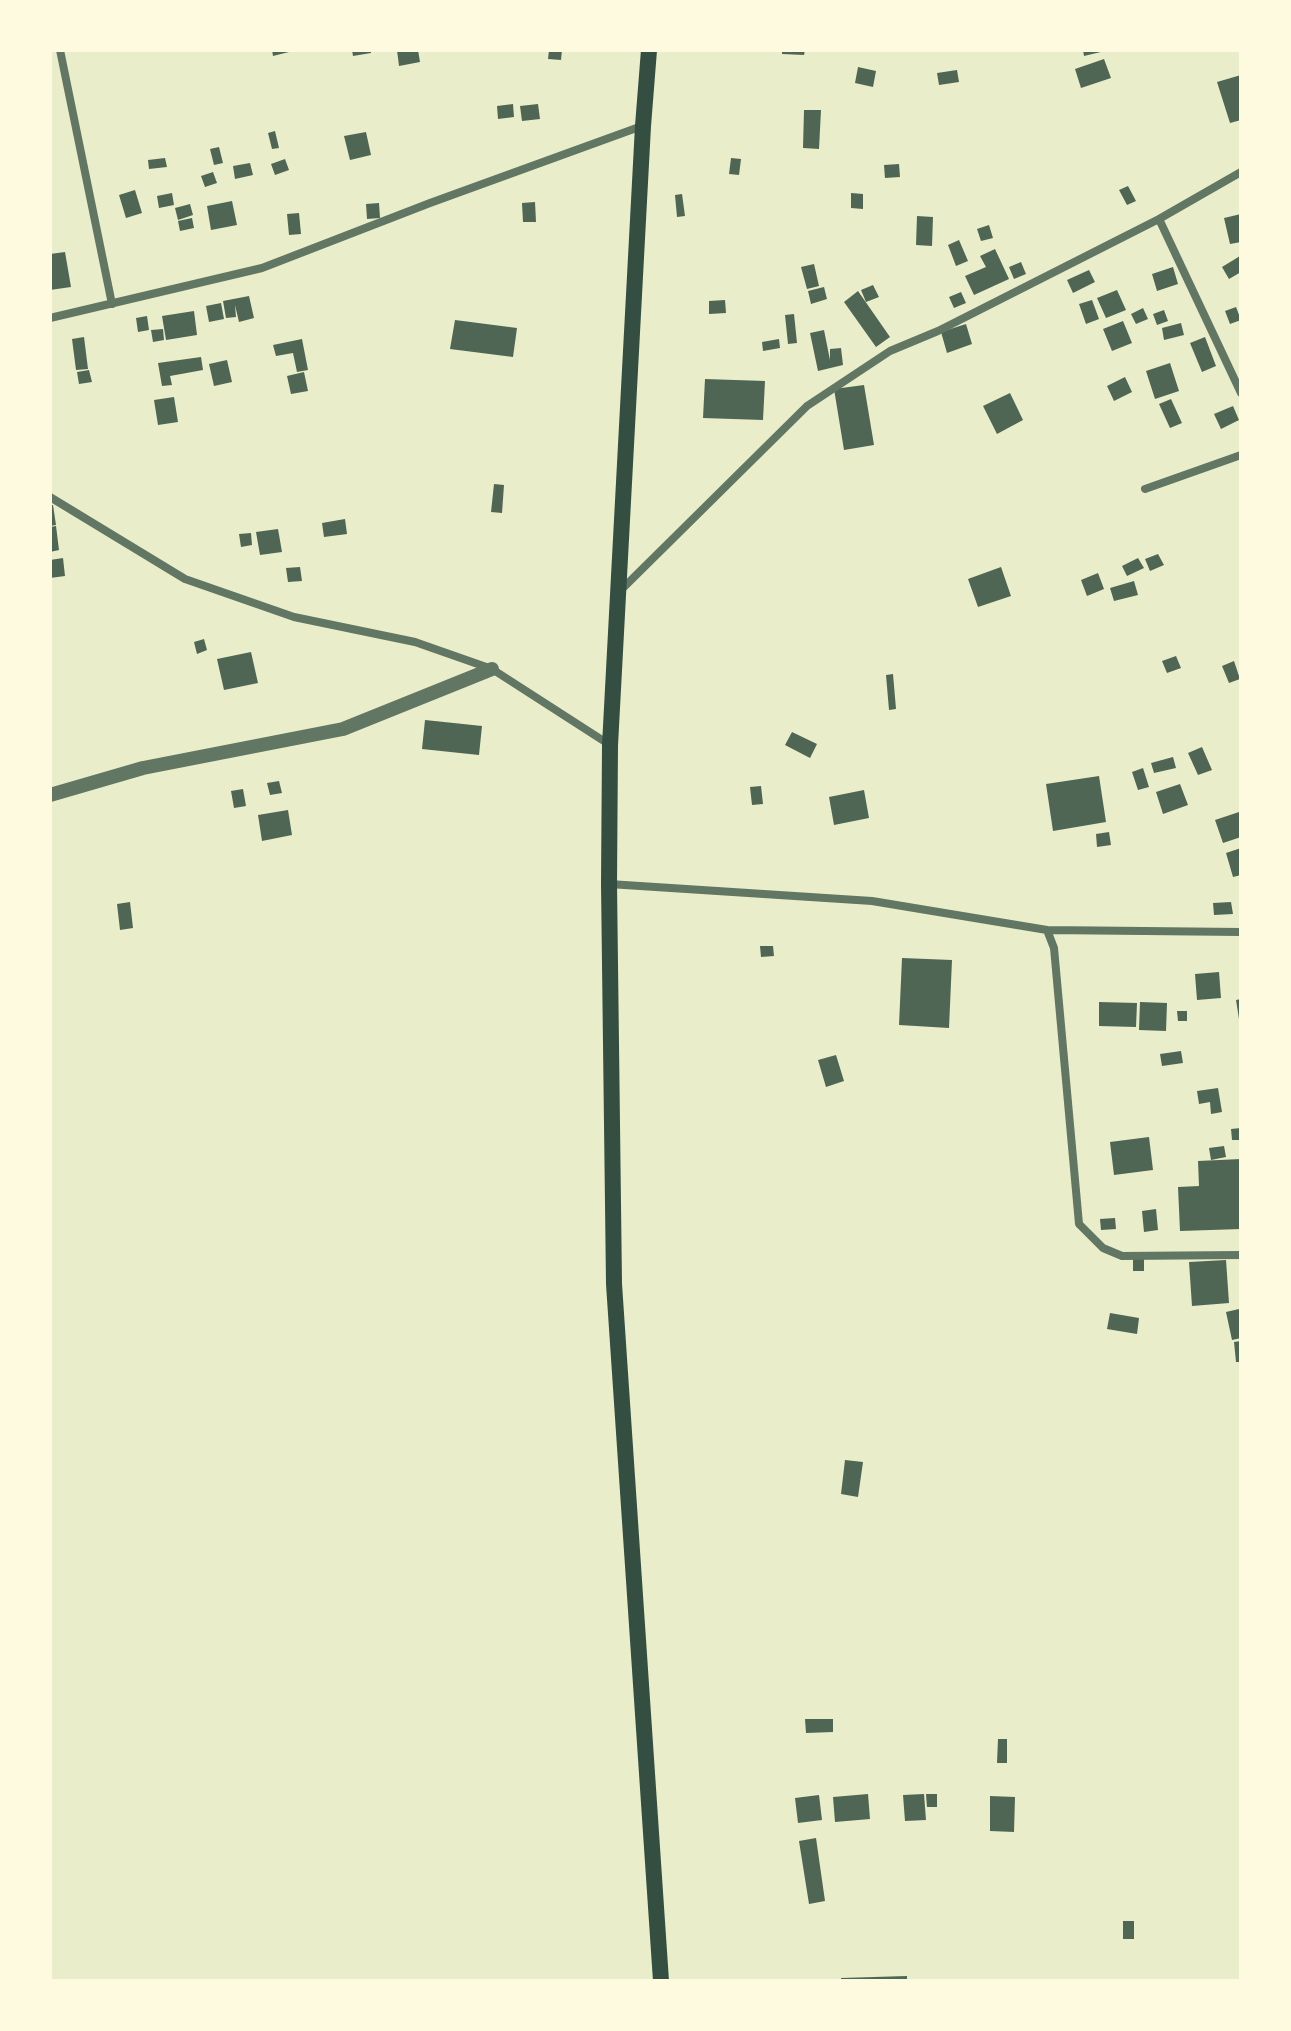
<!DOCTYPE html>
<html>
<head>
<meta charset="utf-8">
<style>
	body { margin:0 }
	#map { position:relative; width:1291px; height:2031px; overflow:hidden; background:#e9edc9; font-family:Karla,sans-serif }
	canvas { display:block }
	.frame { position:absolute; inset:0; border:52px solid #fefae0; pointer-events:none }
</style>
</head>
<body>
<div id="map">
<canvas width="1291" height="2031"></canvas>
<div class="frame"></div>
</div>
<script>
const ctx = document.querySelector('canvas').getContext('2d');
ctx.lineJoin = 'round';
function fillPath(path, color) { ctx.fillStyle = color; ctx.fill(path, 'evenodd'); }
function strokePath(path, color, width, dash) { ctx.strokeStyle = color; ctx.lineWidth = width; ctx.lineCap = dash ? 'butt' : 'round'; ctx.setLineDash(dash || []); ctx.stroke(path); }
fillPath(new Path2D(`
	M272,50H293V51L273,56Z
	M352,50H371V53L353,56Z
	M397,50H418L420,62L399,66Z
	M549,50H562L561,60L548,59Z
	M782,50H805L804,55L782,54Z
	M1083,50H1105V51L1084,56Z
	M1104,59L1111,78L1081,88L1075,69Z
	M858,67L876,71L873,87L855,83Z
	M957,70L959,82L939,85L937,73Z
	M1241,75V120L1230,123L1217,82Z
	M513,104L514,117L498,119L497,106Z
	M538,104L540,119L522,121L520,106Z
	M804,110H821L819,149L803,148Z
	M275,131L279,148L272,149L268,133Z
	M366,132L371,155L350,160L344,136Z
	M219,147L223,163L214,165L210,149Z
	M165,158L167,167L149,169L148,160Z
	M731,158L741,159L739,175L729,174Z
	M285,159L289,170L275,175L271,164Z
	M250,163L253,175L235,179L233,166Z
	M899,164L900,177L885,178L884,165Z
	M213,172L217,183L205,187L201,176Z
	M1128,186L1136,201L1127,205L1119,190Z
	M135,190L142,213L126,218L119,195Z
	M172,193L174,205L159,208L157,196Z
	M851,193L863,194V209L851,208Z
	M682,194L685,216L677,217L675,195Z
	M232,201L237,225L211,230L207,206Z
	M535,202L536,222H523L522,203Z
	M379,203L380,218L367,219L366,204Z
	M190,204L193,215L178,220L175,208Z
	M299,213L301,234L289,235L287,214Z
	M1241,214V242L1230,244L1224,218Z
	M917,216L933,217L932,246L916,245Z
	M192,218L194,228L180,231L178,221Z
	M989,225L993,238L981,241L977,229Z
	M959,240L968,261L956,266L948,245Z
	M995,249L1009,279L974,295L965,276L986,267L980,256Z
	M65,252L71,287L50,290V254Z
	M1240,256L1241,272L1229,279L1222,267Z
	M1021,262L1026,274L1014,279L1009,267Z
	M814,264L819,286L807,289L801,267Z
	M1173,267L1178,284L1157,291L1152,274Z
	M1089,270L1095,282L1073,293L1067,280Z
	M873,285L879,297L866,302L861,290Z
	M824,287L827,299L811,304L808,291Z
	M1117,290L1126,310L1106,318L1097,298Z
	M858,291L890,337L876,347L844,302Z
	M961,292L966,303L954,308L949,297Z
	M249,296L254,318L239,322L235,305L236,317L226,318L223,301Z
	M725,300L726,313L709,314V301Z
	M1092,300L1099,319L1086,324L1079,304Z
	M221,303L224,319L209,322L206,306Z
	M1236,307L1241,320L1230,324L1225,311Z
	M1143,308L1148,319L1136,324L1131,314Z
	M1164,310L1168,321L1157,325L1153,314Z
	M194,311L197,335L166,340L162,316Z
	M794,314L797,343L788,344L785,315Z
	M147,316L149,330L138,332L136,318Z
	M455,320L517,328L513,357L450,349Z
	M1123,321L1132,343L1112,351L1103,329Z
	M1181,323L1184,335L1164,340L1162,328Z
	M966,324L972,344L947,353L941,332Z
	M163,329L164,340L153,342L151,330Z
	M824,330L830,360V349L841,348L843,365L818,371L810,333Z
	M84,337L88,369L76,370L72,339Z
	M1205,337L1216,366L1202,372L1190,343Z
	M302,339L308,370L297,372L293,353L276,356L273,345Z
	M779,339L780,348L763,351L762,342Z
	M201,357L203,370L170,376L172,385L162,386L158,363Z
	M227,360L232,382L214,386L209,364Z
	M1170,363L1179,391L1155,399L1146,371Z
	M89,370L92,382L79,384L77,372Z
	M304,372L308,391L291,394L287,376Z
	M1125,377L1132,392L1114,401L1107,386Z
	M705,379L765,381L763,420L703,418Z
	M864,385L874,445L844,450L834,389Z
	M1010,393L1023,420L997,434L983,406Z
	M174,397L178,422L158,425L154,400Z
	M1171,399L1182,423L1170,428L1159,404Z
	M1233,406L1239,420L1221,429L1214,414Z
	M494,484L504,485L502,513L491,512Z
	M50,505H53L56,525L50,526Z
	M345,519L347,534L324,537L322,523Z
	M56,526L59,550L50,552V527Z
	M278,529L282,552L260,555L256,532Z
	M251,533L252,545L241,547L239,534Z
	M1158,554L1164,565L1150,571L1145,559Z
	M63,558L65,576L50,578V560Z
	M1138,558L1144,568L1127,576L1122,566Z
	M300,567L302,581L288,582L286,568Z
	M1001,567L1011,596L978,607L968,579Z
	M1098,573L1104,589L1087,596L1081,580Z
	M1134,581L1138,595L1114,601L1110,588Z
	M204,639L207,650L197,654L194,642Z
	M251,652L258,683L224,690L217,659Z
	M1176,656L1181,668L1167,673L1162,661Z
	M1234,661L1240,679L1229,683L1222,666Z
	M893,674L896,709L889,710L886,675Z
	M425,720L482,726L479,755L422,749Z
	M792,732L817,744L810,758L785,745Z
	M1202,747L1212,770L1198,775L1188,753Z
	M1173,757L1176,768L1154,773L1151,763Z
	M1143,768L1149,787L1138,790L1132,772Z
	M1099,776L1106,822L1053,831L1046,784Z
	M279,781L282,793L270,795L267,783Z
	M1180,784L1188,805L1163,814L1156,792Z
	M761,786L763,804L752,805L750,787Z
	M243,789L246,806L234,808L231,791Z
	M864,790L869,818L834,825L829,797Z
	M288,810L292,835L262,841L258,815Z
	M1239,812L1241,819V837L1223,843L1215,820Z
	M1109,832L1111,845L1097,847L1096,834Z
	M1241,848V875L1233,877L1226,853Z
	M130,902L133,928L120,930L117,904Z
	M1231,902L1233,914L1214,915L1213,903Z
	M760,946H773L774,956L761,957Z
	M902,958L952,960L949,1028L899,1025Z
	M1219,972L1221,998L1197,1000L1195,974Z
	M1241,999V1019H1239L1236,1000Z
	M1099,1002L1137,1003L1136,1027L1099,1026Z
	M1140,1002L1167,1003L1166,1031L1139,1030Z
	M1177,1011H1187V1021H1178Z
	M1181,1051L1183,1063L1162,1066L1160,1054Z
	M836,1055L844,1081L826,1087L818,1060Z
	M1218,1088L1222,1112L1211,1114L1210,1102L1199,1104L1197,1091Z
	M1241,1128V1140H1232L1231,1129Z
	M1149,1137L1153,1170L1114,1175L1110,1142Z
	M1224,1146L1226,1157L1211,1160L1209,1148Z
	M1241,1159V1229L1180,1231L1178,1187L1199,1186L1198,1161Z
	M1156,1209L1158,1230L1144,1232L1142,1211Z
	M1115,1218L1116,1229L1101,1230L1100,1219Z
	M1133,1258H1144V1271H1133Z
	M1226,1260L1229,1303L1192,1306L1189,1262Z
	M1239,1309L1241,1338L1232,1340L1226,1312Z
	M1110,1313L1139,1318L1137,1334L1107,1329Z
	M1241,1341V1362H1236L1234,1342Z
	M845,1460L863,1462L858,1497L841,1494Z
	M805,1719H833V1732L806,1733Z
	M998,1739H1007V1763H997Z
	M868,1794L870,1819L835,1822L833,1797Z
	M924,1794L926,1820L905,1821L903,1795Z
	M926,1794H937V1807H927Z
	M819,1795L822,1820L798,1823L795,1798Z
	M990,1796L1015,1797L1014,1832L990,1831Z
	M816,1838L825,1901L809,1904L799,1841Z
	M1123,1921H1134V1939H1123Z
	M907,1976V1981H841V1978Z`), '#4f6655');
strokePath(new Path2D(`
	M60,50L112,304
	M1159,219L1241,393
	M50,318L262,268L430,203L642,126
	M1145,489L1241,455
	M50,497L185,579L294,617L415,642L492,669L610,745
	M621,590L807,406L890,351L938,331L1159,219L1241,172
	M609,884L872,901L1047,930L1054,948L1079,1224L1103,1248L1122,1256L1241,1255
	M1047,930L1241,932`), '#617663', 8);
strokePath(new Path2D(`
	M50,795L143,768L343,729L492,669`), '#617663', 14);
strokePath(new Path2D(`
	M649,50L643,126L610,745L609,884L614,1284L661,1981`), '#344e41', 16);
</script>
</body>
</html>
